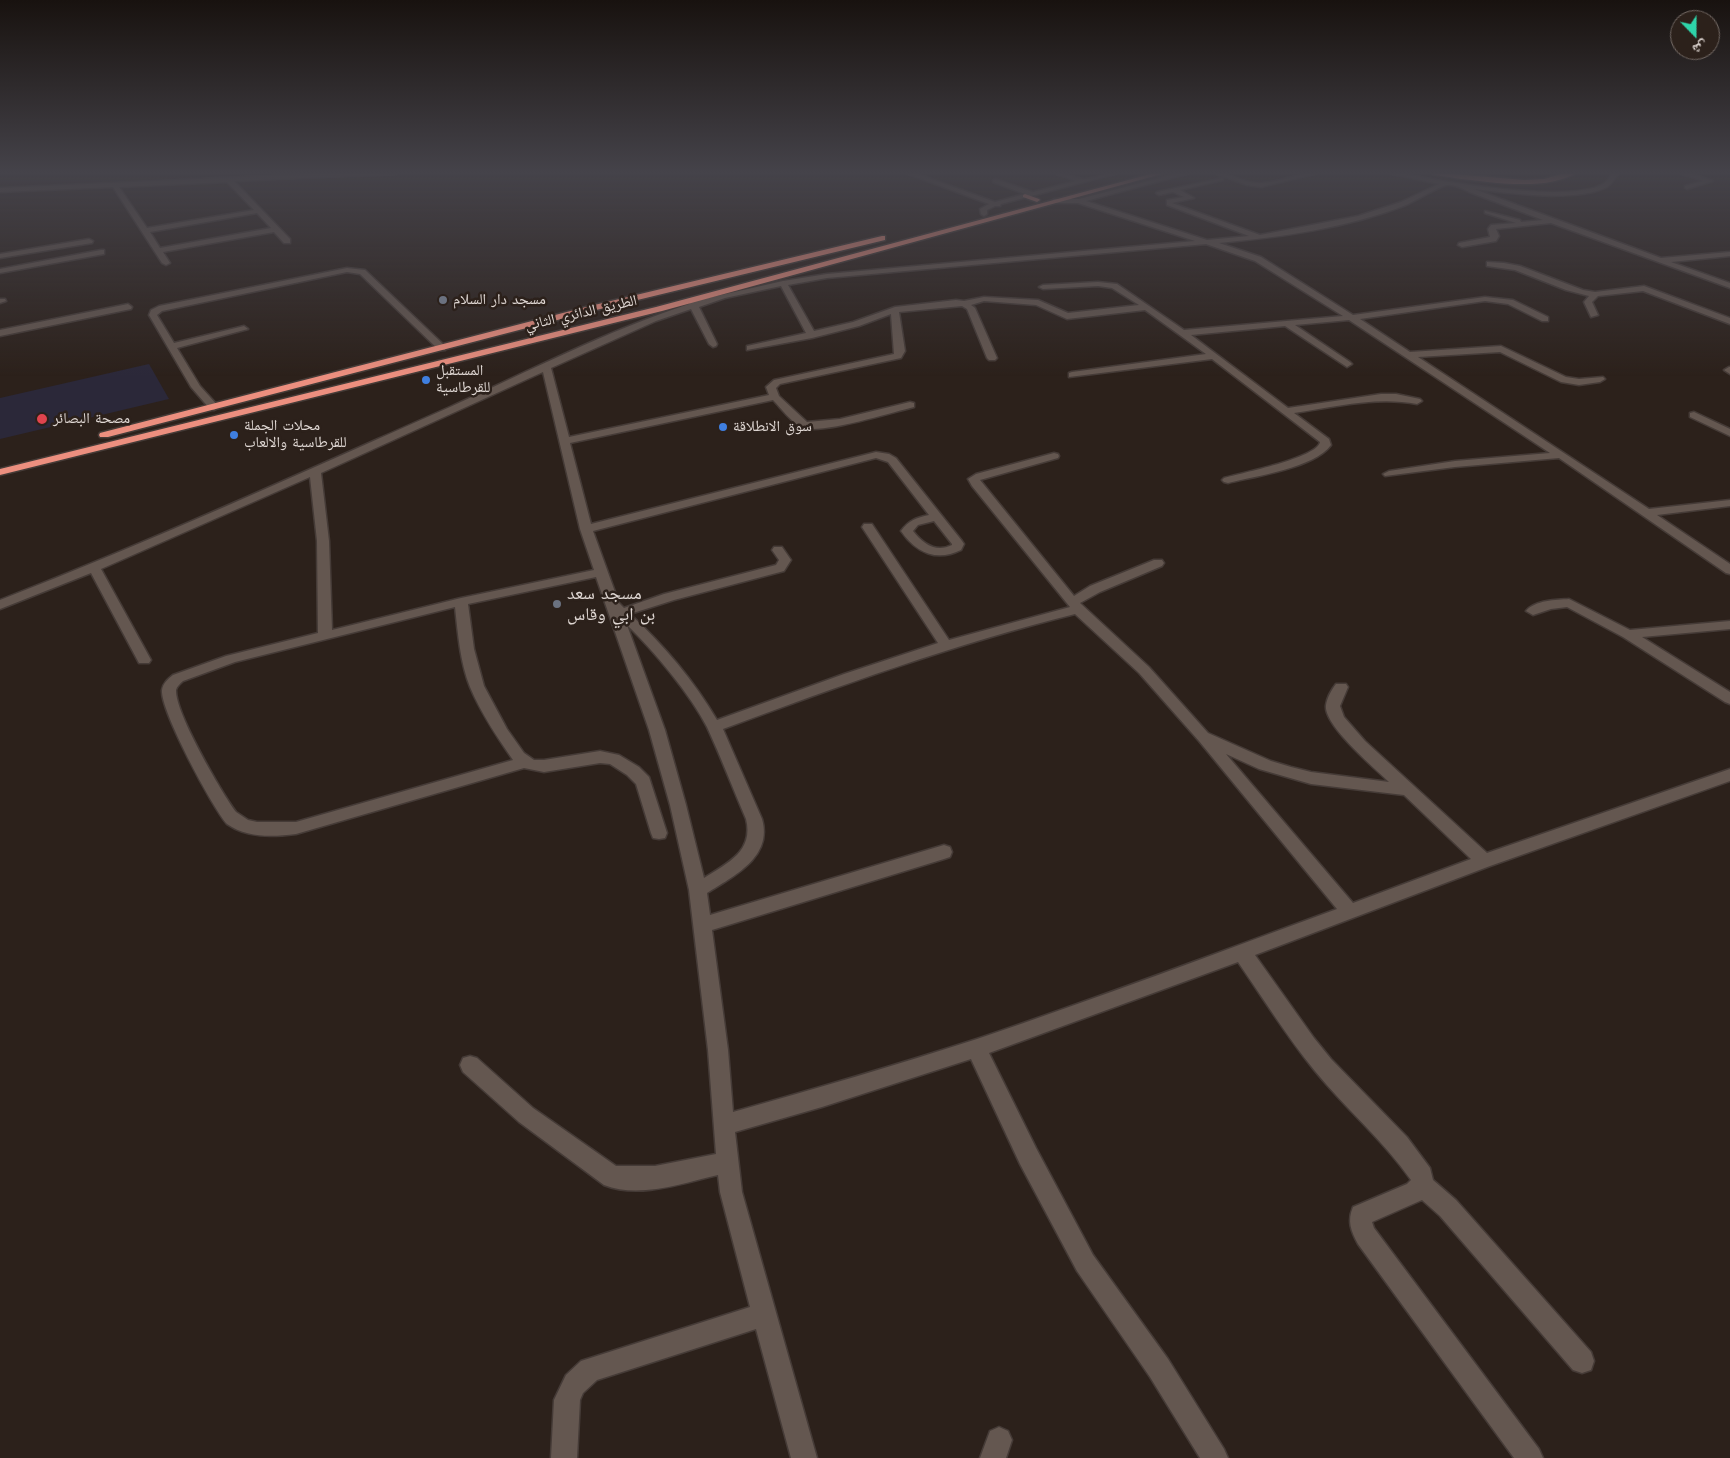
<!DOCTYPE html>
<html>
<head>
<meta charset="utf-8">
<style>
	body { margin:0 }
	#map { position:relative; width:1730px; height:1458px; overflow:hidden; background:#2c211b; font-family:"Work Sans","Noto Naskh Arabic",sans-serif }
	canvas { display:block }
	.north { position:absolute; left:1670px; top:10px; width:50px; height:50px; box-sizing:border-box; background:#2c211b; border:1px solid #746a65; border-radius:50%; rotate:158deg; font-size:14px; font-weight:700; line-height:20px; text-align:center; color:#e0d8d4 }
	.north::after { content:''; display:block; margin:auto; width:18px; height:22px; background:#2ed4aa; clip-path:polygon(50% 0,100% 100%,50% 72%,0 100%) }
</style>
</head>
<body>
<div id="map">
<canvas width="1730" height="1458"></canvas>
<div class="north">ش</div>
</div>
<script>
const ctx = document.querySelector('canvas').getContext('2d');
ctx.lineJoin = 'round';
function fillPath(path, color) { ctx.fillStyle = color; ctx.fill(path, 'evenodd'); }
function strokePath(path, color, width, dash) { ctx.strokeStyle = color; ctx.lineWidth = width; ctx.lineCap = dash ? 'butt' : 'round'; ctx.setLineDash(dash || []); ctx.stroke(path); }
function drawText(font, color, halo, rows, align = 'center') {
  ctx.font = font + ' "Work Sans","Noto Naskh Arabic",sans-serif'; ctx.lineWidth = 5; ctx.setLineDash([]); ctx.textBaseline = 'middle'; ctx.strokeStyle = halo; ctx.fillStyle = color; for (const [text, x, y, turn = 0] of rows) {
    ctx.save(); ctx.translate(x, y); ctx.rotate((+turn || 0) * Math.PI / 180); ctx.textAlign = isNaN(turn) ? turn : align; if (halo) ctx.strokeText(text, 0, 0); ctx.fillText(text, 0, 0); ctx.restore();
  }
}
fillPath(new Path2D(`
	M149,364L169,399L0,439V398Z`), '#2b2839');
const minor = new Path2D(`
	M353,172H399L396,174L234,181L290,239V243H284L274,232L163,252L170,263L166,265L162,263L113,187L0,192V188ZM227,182L254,210L147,228L119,187ZM257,213L271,228L160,248L150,232Z
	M903,172H912L995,202L1025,194L993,182V180L995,179L1033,192L1076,181L1052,172C1063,172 1072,178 1083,179C1094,180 1109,172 1122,172L1001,204L1000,206H995L987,210V214L984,216L981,214L980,209L989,204Z
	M1183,172H1194L1086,201L1207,240L1249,236L1167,205V200L1184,197L1173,192L1159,195L1156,193L1157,192L1223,178V180L1180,190L1194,198L1172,203L1260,235L1358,216L1401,202L1439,184L1384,172H1396C1436,181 1569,204 1603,184C1607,182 1610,176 1613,172H1619C1616,177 1612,184 1607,187C1575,203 1509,193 1474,189L1661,258L1730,252V256L1671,262L1730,283V288L1551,223L1496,229L1499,236L1496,241L1462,247L1458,245L1459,243L1490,237L1488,229L1491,225L1516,223L1485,213V211L1520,220L1521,222L1543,220L1472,193C1464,190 1457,184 1447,185C1440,186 1415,201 1406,205C1347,228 1282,237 1219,243L1261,257L1353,315L1485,297L1513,300L1548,317V321H1542L1508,304L1485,301L1360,319L1410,352L1501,346L1566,377L1579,379L1603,377L1605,379L1600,382L1579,385L1561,382L1500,352L1418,357L1649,509L1730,500V506L1657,515L1730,564V574L1726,573L1559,458L1455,467L1385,476L1383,474L1389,471L1455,461L1550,453L1349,320L1295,325L1350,362L1352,364L1347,367L1285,326L1191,335L1288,408L1381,394H1396L1420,399L1422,401L1417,404C1376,396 1335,407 1294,413L1329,439L1331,445C1314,468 1256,476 1228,483L1224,482L1222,480L1224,478C1241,473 1317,458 1320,442L1212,359L1069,377V373L1072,372L1206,354L1145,310L1067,319L1036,305L984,301L971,305L975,308L997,358L995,360H989L987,358L967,309L962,306L899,312L905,351L901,358L780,384L776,388L779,396L807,422L840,419L910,402L914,403V407C893,412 817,436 801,427C791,422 781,408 773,400L570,443L591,524L876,452L889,454L896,458L962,541L964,544L961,550C937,562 916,553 901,531C909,520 916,518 929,515L888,462L876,458L593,531L619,603L624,608L664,594L776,565L779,560L772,550L774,547H782L791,560L784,571L674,600L630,614C664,645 694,681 717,720L844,674L938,643L862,527L864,524H872L949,640L1070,607L972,486L968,479L976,474L1054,453L1058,454L1059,456L1058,458L980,480L1074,596L1090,586L1154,560H1162L1164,563L1162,566L1100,592L1080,603L1149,667L1208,733L1271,761L1291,767L1311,772L1389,782C1375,768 1323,725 1326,705C1327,698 1332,689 1336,684H1346L1348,687L1340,706L1344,717L1365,741L1487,853L1730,769V781L1490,866L1255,955L1314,1038L1331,1059L1407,1137L1430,1168L1433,1180L1456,1200L1591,1352L1594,1361L1591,1370L1582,1373L1573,1370L1440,1216L1422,1200L1372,1222L1374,1228L1539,1449L1543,1458H1514L1358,1244C1351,1231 1347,1221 1353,1207L1407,1184L1411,1180C1383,1140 1346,1109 1315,1071C1287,1037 1263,998 1238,962L989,1053L1036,1148L1093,1255L1168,1359L1224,1449L1228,1458H1200L1150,1377L1077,1271L1020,1164L971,1059L822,1107L735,1132L742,1192L817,1458H791L756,1329L597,1380L583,1393L580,1400L577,1458H551L554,1400L566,1375L581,1361L750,1307L720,1192L718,1175C683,1183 639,1199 604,1185L519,1122L463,1072L460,1065L463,1058L470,1056L477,1058L533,1108L616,1166H655L716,1154L708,1050L689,890L670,805L649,730L596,577L468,604L474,649L484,686L507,729L524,753L534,760H544L600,751L619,755L639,767L649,777L667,833L665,838L659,839L653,838L651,833L636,784L627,775L610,764L600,763L544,772L524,768L296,834C272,837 247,838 227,824C212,807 160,710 162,690C163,683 168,679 173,675L226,656L318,633L317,541L310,477L101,569L151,660L149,663H139L91,573L0,609V600C152,541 301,473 450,407C529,371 607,331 689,304L690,302L783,281L827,274L1195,241L1078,203H1054L1051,201L1054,199H1079ZM1206,244L1255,261L1343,316L1184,330L1117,284L1098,282L1043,285L1039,287L1043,289L1098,286L1112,288L1139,305L1068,313L1038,300L984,297L964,301L956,300L895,307L853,322L814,331L788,285L827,278ZM781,286L806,333L747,346V350L812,338L859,326L891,314L894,354L774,380L766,387L769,395L569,437L551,368L656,321L691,309L709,344L713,347L716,346L717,344L699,307L725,298ZM543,372L580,529L594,570L461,598L332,630L329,541L321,473ZM934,521L952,544V545C936,553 923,544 913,531L918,525ZM455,607C458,634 460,662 470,687C481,713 497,737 513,760L296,822H257L248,820L236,812C222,793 175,713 176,690C177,686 180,684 183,681L235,662ZM1075,614L1139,673L1199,741L1337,909C1217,953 1098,998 977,1039C896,1065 815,1089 733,1112L728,1050L712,930L944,859L950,857L952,852L950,847L944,845L710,915L707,893C734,876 773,857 762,819L723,729C839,686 955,644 1075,614ZM627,625C654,651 690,694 707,727C721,757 733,789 746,819C754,851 728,863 704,878L686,805L665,730ZM1226,754L1259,769L1311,784L1404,795L1471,859L1353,903Z
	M1212,172C1229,172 1244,184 1261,183C1282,182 1301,172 1322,172L1261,187L1247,185Z
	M1677,172H1687L1713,181L1687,189L1685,188V186L1703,181Z
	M89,239L93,241L92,243L0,258V254Z
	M101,250H104V254L0,273V269Z
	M1487,262L1504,263L1520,266L1583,290L1595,292L1644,286L1730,318V324L1643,291L1598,296L1592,302L1598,315L1591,317L1584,302L1589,296L1566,290L1515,270L1487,266Z
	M347,268L365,270L445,346V350H439L360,274L347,272L162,311L157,315L174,343L244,326L248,329L177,348L200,386L219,407L214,410L210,409L191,387L149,315L151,310L159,306Z
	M0,299H5L6,301L0,303Z
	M128,304L132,307L131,309L0,336V330Z
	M1729,367H1730V374L1724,370Z
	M1694,412L1730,429V436L1690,417V413Z
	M1569,599L1630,630L1730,621V629L1642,637L1730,692V704L1725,702L1623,637L1567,607L1551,609L1533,615L1526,611C1535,600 1556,600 1569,599Z
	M999,1427L1008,1431L1012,1440L1006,1458H980L990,1431Z`);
const highway = new Path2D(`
	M1158,172H1169L662,311L0,475V469L656,307Z
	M1428,172L1525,180L1544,179L1568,172H1577C1549,192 1487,182 1454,178C1446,176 1435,176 1428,172Z
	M1025,194L1039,199L1040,200L1037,202L1023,197V195Z
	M882,236H885V240L592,311L108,437H100L99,435L100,433L586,307Z`);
strokePath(minor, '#453b37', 3);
strokePath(highway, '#453b37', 3);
fillPath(minor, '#645750');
fillPath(highway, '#ec8f7f');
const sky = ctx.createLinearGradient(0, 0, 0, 376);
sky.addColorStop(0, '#18120f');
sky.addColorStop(0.46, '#45434a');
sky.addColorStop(1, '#45434a00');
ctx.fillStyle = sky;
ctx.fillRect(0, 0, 1730, 376);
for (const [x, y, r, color] of [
	[443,300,5,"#6b7280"],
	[426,380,5,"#3f7fe0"],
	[42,419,6,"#e0444e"],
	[723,427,5,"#3f7fe0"],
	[234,435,5,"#3f7fe0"],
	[557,604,5,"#6b7280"]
]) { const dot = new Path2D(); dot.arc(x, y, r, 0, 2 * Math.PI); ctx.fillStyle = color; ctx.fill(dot); strokePath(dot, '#2c211b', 2); }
drawText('15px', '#e0d8d4', '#2c211b', [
	["مسجد دار السلام",453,300],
	["المستقبل",436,371],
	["للقرطاسية",436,388],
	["مصحة البصائر",53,419],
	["محلات الجملة",244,426],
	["للقرطاسية والالعاب",244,443],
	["سوق الانطلاقة",733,427]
], 'left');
drawText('15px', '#e0d8d4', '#2c211b', [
	["الطريق الدائري الثاني",581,313,-13]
]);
drawText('18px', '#e0d8d4', '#2c211b', [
	["مسجد سعد",567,594],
	["بن ابي وقاس",567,615]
], 'left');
</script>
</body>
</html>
